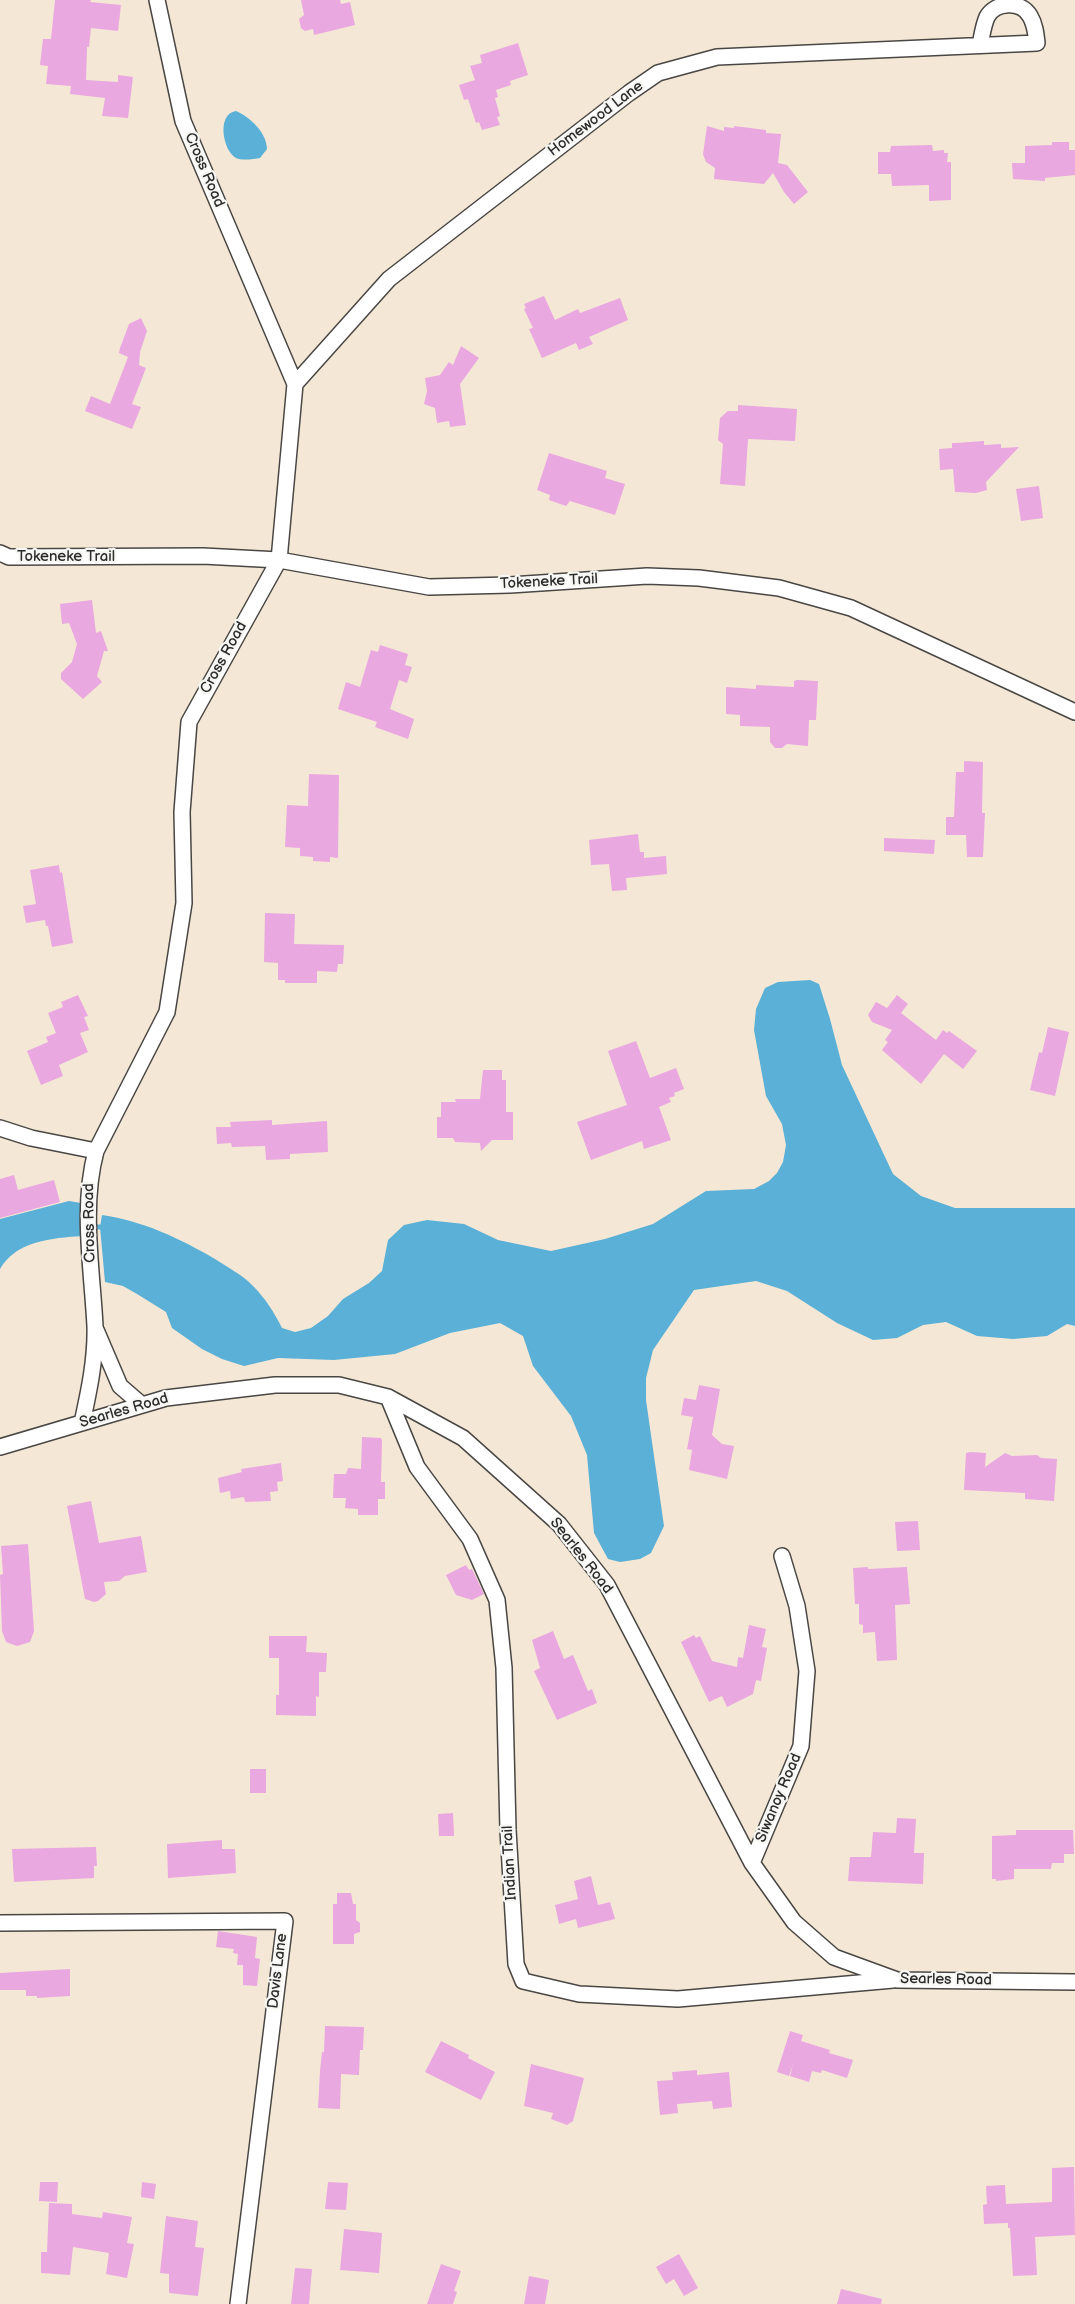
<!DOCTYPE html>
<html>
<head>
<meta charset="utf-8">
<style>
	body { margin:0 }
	canvas { display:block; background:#f4e7d5 }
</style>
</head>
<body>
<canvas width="1075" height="2304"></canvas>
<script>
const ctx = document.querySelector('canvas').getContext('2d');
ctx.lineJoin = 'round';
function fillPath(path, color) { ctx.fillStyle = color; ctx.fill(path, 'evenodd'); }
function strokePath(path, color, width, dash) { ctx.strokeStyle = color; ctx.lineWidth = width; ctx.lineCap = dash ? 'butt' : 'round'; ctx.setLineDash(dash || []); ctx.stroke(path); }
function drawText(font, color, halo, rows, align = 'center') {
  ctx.font = font + ' "Balsamiq Sans",sans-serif'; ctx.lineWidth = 4.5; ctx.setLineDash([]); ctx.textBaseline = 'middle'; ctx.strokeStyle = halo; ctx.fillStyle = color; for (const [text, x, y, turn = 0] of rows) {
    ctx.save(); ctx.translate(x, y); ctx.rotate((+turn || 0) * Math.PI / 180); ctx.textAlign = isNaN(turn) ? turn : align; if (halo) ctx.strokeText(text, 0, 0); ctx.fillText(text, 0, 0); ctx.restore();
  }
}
fillPath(new Path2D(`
	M236,111C250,117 267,133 267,149L260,158C254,159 242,161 236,158C223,151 216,114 236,111Z
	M810,980L819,984L830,1019L842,1065L893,1174L921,1196L955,1208H1075V1326L1067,1324L1047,1336L1013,1339L977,1336L946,1322L923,1325L897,1338L873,1340L837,1323L787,1291L756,1281L694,1290L653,1350L646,1378V1400L664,1526L651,1553L640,1559L620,1562L608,1559L594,1533L587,1455L571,1416L533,1366L523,1336L500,1323L450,1333L395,1354L334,1360L278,1358L244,1366L222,1359L202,1349L172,1328L166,1312L137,1294L123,1286L105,1282L100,1227L102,1215C143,1221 179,1238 215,1259C227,1267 243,1275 253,1286C265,1298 274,1312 282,1328L295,1332L311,1328L328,1316L343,1299L369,1283L382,1271L388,1240L404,1225L427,1220L464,1224L498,1240L551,1251L605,1239L653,1224L706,1191L754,1189L769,1181L777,1173L783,1162L786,1145L782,1124L766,1096L754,1030L756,1009L765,988L778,982Z
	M69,1201L81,1203L82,1236C52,1238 16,1241 0,1269V1219Z`), '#5ab0d6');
strokePath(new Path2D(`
	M81,1227H100`), '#5ab0d6', 5);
fillPath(new Path2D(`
	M55,0H91L90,2L121,5L118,31L91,28L89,47H87L86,80L118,82V75L133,77L128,118L102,116L105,98L70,94L71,86L46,84L48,66L40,65L43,39H51Z
	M301,0H340L341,4L350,2L355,25L314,35L313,29L305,31L301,28L299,19L304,15Z
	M518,43L528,75L510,81L511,85L496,90L498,97L495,98L500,116L497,117L500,125L482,130L479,122L476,123L468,99L464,100L459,85L475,80L470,66L482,63L480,55Z
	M707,126L724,131V127L734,128V126L766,130V133L781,134L778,163L787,165L808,192L794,204L784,192L773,173L764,184L714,179L715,168L706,162L703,154Z
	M1052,142H1069V150H1075V175L1045,178V181L1013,179L1012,163H1025V146L1052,145Z
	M932,145L933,151L944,150V153H948L947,162H951V200L929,201V185L892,186L891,174H878V152H890L891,146Z
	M544,296L555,320L578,309L580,313L620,298L628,320L589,337L593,344L579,350L576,343L542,358L529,329L533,328L524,309L526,308L524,304Z
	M141,318L147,331L140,352L139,365L146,368L132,404L141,407L132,429L85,411L91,396L110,404L128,357L119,353L120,348L129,324Z
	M461,346L479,358L460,384L466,425L450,427L449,421L437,423L435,408L424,404L427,391L425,378L440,375L449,362L453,365Z
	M738,405L797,409L795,441L748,439L745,486L720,484L723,444L718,440L720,418L728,411H738Z
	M984,441V445L1001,444V448L1019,447L986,482L987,490L976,493L955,492L953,469L940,470L939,449L952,448V443H956Z
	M549,453L607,471L605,478L625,484L615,515L570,501L566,506L549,500L550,495L537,490Z
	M1039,486L1043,518L1021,521L1016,489Z
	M92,600L96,633L101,631L108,651H104L97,676L102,682L83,699L61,679V673L72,662L77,644L69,623L62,624L60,604Z
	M380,645L408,654L405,665L412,667L407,683L399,680L390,709L414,719L408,739L375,727L377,722L338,709L346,682L360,687L371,650L378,652Z
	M797,680L818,681L816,720H809L808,746L787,744L782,748H775L770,742V727L740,726V715L726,714V687L756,689V685L794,687V681Z
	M964,761L983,762L982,813H985L983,857H967L966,835H946V817H954L956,772H964Z
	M309,774L339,775L338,858L330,857V862L313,861V857L300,856V848L285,847L287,805L308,806Z
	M638,834L640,852H644V858L666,856L667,874L626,878L627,890L612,891L609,864L591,865L589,840Z
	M884,838L935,840L934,854L884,851Z
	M59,865L60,873L62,872L73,943L52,947L48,926H46L45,920L26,923L23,906L36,904L30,870Z
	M265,913L295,914L294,944L344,945L343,964H338L337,972L317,971V983H285V980H278V963L264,962Z
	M78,995L88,1016L84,1017L89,1030L80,1033L88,1052L59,1065L63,1076L41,1085L27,1051L48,1042L46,1037L56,1033L48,1013L63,1007L61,1002Z
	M897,995L908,1004L901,1013L936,1040L943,1030L947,1033L949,1031L977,1051L963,1069L944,1054L921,1084L882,1050L888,1042L885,1040L892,1030L872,1022L868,1015L876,1002L887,1008Z
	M1048,1027L1069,1032L1055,1096L1030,1090L1039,1052L1042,1053Z
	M636,1041L650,1078L676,1068L684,1089L674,1093L675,1096L669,1098L671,1102L659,1107L671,1140L644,1149L642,1141L591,1160L577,1122L627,1105L608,1051Z
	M483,1070H502V1080H506V1112H513V1140H492L481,1151L480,1143L455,1142L453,1138H437V1117H441V1102H456L455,1099H480Z
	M272,1120V1125L327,1121L328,1152L290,1154V1159L266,1160L265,1146L232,1147L231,1143L217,1144L216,1127H231L230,1122Z
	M14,1175L18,1190L54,1180L60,1202L0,1218V1179Z
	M699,1385L720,1389L712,1435L722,1444L734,1446L727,1479L689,1470L692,1450L687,1449L693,1417L681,1415L684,1398L696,1400Z
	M362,1437L381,1438L382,1440L381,1482H385V1499H378V1515H358V1509L345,1508L346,1498H333L334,1474H346L348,1468L361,1469Z
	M971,1452L986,1453L985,1467L1005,1453L1012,1456L1037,1455L1041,1458L1057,1459L1054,1501L1025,1499V1493L964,1490L966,1453Z
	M281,1463L283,1481L277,1482L278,1491L270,1492L271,1501L245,1502L244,1497L231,1499L230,1491L220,1493L218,1478L242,1472L241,1469Z
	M91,1501L99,1543L141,1536L147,1572L125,1576L119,1581L104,1582L106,1594L98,1601L94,1602L85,1599L67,1506Z
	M918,1521L920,1550L897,1551L895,1522Z
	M28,1544L34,1631L30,1642L17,1646L6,1642L2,1631L0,1575L3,1574L1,1546Z
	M466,1565L469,1570L472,1569L484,1594L472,1600L456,1595L446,1575Z
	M868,1567V1569L907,1567L910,1604L895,1605L897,1660L877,1661L875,1632L863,1633V1625L859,1624V1604H855L853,1568Z
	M749,1625L766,1629L762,1647L767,1648L761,1681L756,1680L753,1694L727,1707L722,1696L709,1702L681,1642L694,1635L696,1638L700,1636L712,1661L737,1667L738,1657L743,1658Z
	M553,1631L564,1659L573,1655L588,1691L592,1689L597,1703L557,1720L534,1671L540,1668L532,1640Z
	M269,1636H307L306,1652L327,1653L326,1672H319V1697L316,1696V1716L276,1715V1695H279V1658H269Z
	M250,1769H266V1793H250Z
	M453,1813L454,1836H439L438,1814Z
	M897,1818L916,1819L914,1853H924L923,1884L848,1881L850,1857H871L873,1832L896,1833Z
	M1016,1830H1073L1074,1854H1064V1863H1052L1051,1869H1014V1879L996,1881V1879H992V1836L1016,1835Z
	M222,1840V1849H235L236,1873L168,1878L167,1844Z
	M96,1847L97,1866H94V1878L14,1882L12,1849Z
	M591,1876L598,1905L610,1902L615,1919L578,1928L576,1919L559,1924L555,1905L578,1899L574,1881Z
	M337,1893H351L353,1904H356V1920L360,1923V1932L354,1934V1944H333V1904H337Z
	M218,1931L257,1937L255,1958L260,1959L257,1986L243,1985V1965H237L238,1954L233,1953L234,1949L216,1947Z
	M70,1969V1996L37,1998V1996H26V1990H0V1973Z
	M325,2026L364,2027L363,2050H360L359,2075L341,2074L340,2109L318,2108L320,2071L322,2052H324Z
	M790,2031L803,2035L801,2041L830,2050L829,2053L853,2060L847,2078L822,2070L821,2073L812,2071L809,2082L790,2076L793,2064L789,2076L777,2072Z
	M441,2041L469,2055L468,2058L495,2072L481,2100L425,2072Z
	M531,2064L584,2078L573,2121L567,2125L551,2119L553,2113L524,2106Z
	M697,2070V2075L729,2072L732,2107L713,2109L712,2101L677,2104L678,2113L660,2115L657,2081L673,2080L672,2072Z
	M1074,2167L1075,2235L1035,2237L1037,2275L1013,2276L1010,2228H1008V2223L984,2224L983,2205L987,2204L986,2186L1005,2185L1006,2204L1052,2202V2168Z
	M40,2182H58L57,2202L39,2201Z
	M142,2182L156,2184L154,2199L141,2197Z
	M328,2182L348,2183L346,2210L325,2209Z
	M49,2203L72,2204V2214L102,2218L103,2212L132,2217L127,2243L134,2244L127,2278L106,2274L109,2253L73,2247L70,2275L41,2273V2252H47Z
	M166,2216L198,2221L195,2247L204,2248L198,2296L169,2293V2274L160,2273Z
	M344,2229L382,2233L379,2273L340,2270Z
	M679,2254L698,2288L684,2296L674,2279L666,2284L656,2267Z
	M441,2264L461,2271L454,2291L457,2292L453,2304H427Z
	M295,2268L312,2269L309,2304H291Z
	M529,2276L549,2280L545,2304H524Z
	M841,2289L882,2299L881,2304H837Z`), '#eaa8e0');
const minor = new Path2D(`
	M295,384L389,279L629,93L658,73L717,57L1037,43C1036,34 1035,24 1030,16C1021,0 995,2 987,17C983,26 982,36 980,45
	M0,553L9,557L203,556L279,560L429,587L510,585L647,576L699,578L779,588L851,608L1075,712
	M0,1128L31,1138L96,1151
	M96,1330L120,1386L142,1405
	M388,1397L417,1467L470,1539L497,1600L504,1668L508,1830L516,1964L523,1981L579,1994L678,1999L893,1980
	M82,1423C89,1391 96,1358 95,1326C92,1268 81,1207 96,1151L167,1012L184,903L182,812L189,722L279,560L295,384L183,121L157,0
	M0,1447L166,1398L275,1385H339L388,1397L463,1438L559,1524L607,1585L752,1863L794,1922L834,1957L897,1980L1075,1982
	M752,1863L801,1746L807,1671L797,1606L782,1556
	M0,1923L285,1921L238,2304`);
strokePath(minor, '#494744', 18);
strokePath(minor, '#fff', 15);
drawText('15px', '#2b2b2b', '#f6f6f2', [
	["Homewood Lane",596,119,-37],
	["Cross Road",204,170,67],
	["Tokeneke Trail",66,557],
	["Tokeneke Trail",549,582,-3],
	["Cross Road",224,658,-61],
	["Cross Road",90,1223,-91],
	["Searles Road",124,1411,-16],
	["Searles Road",581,1556,52],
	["Siwanoy Road",779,1798,-67],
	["Indian Trail",510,1863,-93],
	["Davis Lane",278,1971,-83],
	["Searles Road",946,1980,1]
]);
</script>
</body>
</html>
